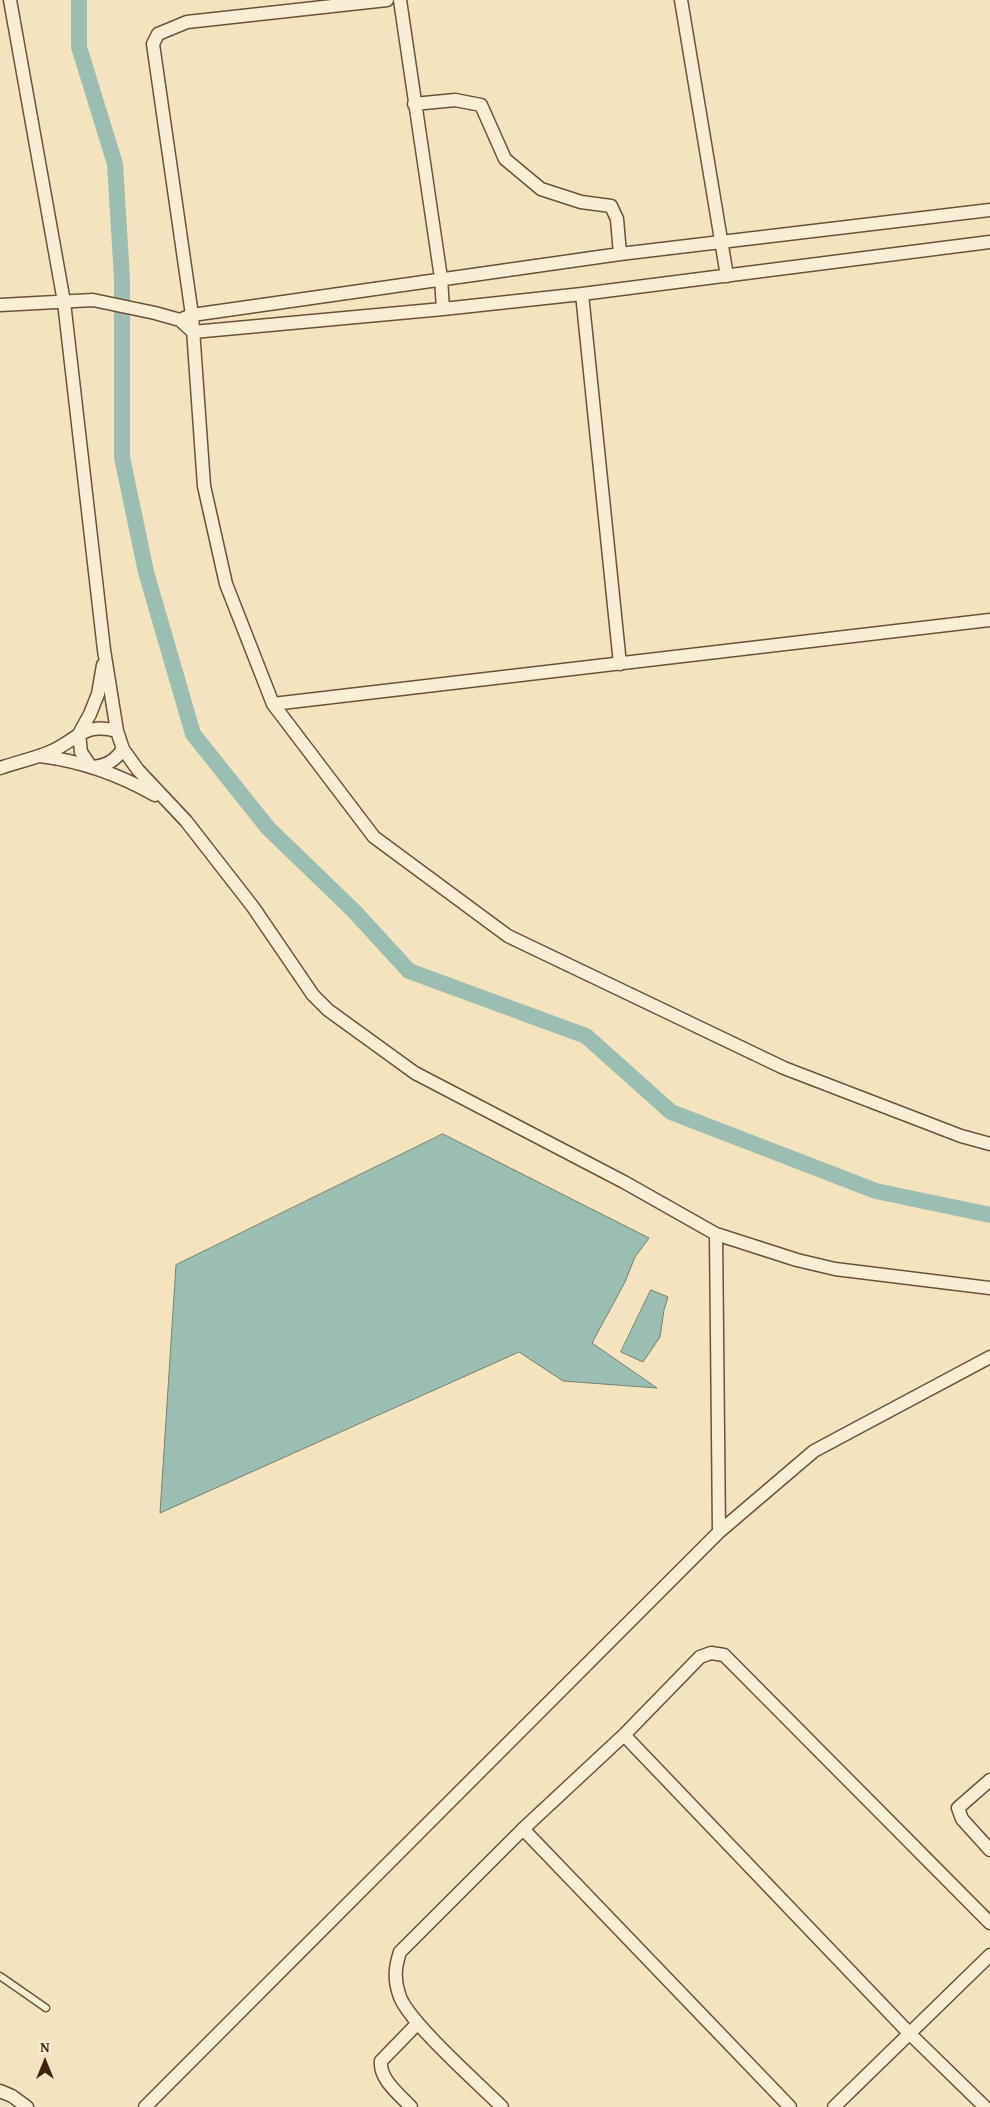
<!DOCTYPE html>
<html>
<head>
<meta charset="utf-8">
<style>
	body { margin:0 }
	#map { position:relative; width:990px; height:2107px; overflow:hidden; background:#f4e3bf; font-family:"Gentium Book Plus",serif }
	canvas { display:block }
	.north { position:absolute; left:20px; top:2037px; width:50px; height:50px; -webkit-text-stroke:4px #f8edd5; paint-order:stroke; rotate:0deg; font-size:14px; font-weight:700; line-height:20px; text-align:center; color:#3d220f }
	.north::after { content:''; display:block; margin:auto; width:18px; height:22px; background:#3d220f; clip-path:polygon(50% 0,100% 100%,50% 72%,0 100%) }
</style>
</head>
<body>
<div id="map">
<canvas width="990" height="2107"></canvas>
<div class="north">N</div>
</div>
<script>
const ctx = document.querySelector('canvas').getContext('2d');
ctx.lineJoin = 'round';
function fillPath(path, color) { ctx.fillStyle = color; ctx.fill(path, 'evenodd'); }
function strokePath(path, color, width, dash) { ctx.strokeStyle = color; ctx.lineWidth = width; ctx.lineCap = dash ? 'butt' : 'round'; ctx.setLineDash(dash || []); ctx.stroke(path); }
const water = new Path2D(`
	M443,1134L649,1238L635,1257L625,1282L592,1343L657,1388L563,1381L519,1352L160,1513L176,1265Z
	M651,1290L668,1297L664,1310L660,1337L643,1362L621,1352Z`);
fillPath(water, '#9cbeb2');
strokePath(water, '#768071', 1);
strokePath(new Path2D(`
	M79,0V47L115,164L122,279V457L146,572L193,734L268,828L354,911L409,971L586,1036L671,1112L876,1191L990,1215`), '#9cbeb2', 16);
const lane = new Path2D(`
	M0,1976L46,2008`);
const street = new Path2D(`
	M10,0L64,302L104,650L117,731L123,749L138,770L186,821L253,907L313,995L328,1010L415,1073L624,1182L716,1234L797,1260L835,1269L990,1288
	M387,0L187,22L158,34L153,44L192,315L204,486L226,584L273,704L374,837L508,936L784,1068L961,1136L990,1144
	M400,0L441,278L443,309
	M681,0L727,276
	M414,104L455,100L481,105L505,159L541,189L581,202L611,206L617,219L620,254
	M582,294L620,664
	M0,305L93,300L155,313L180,320L193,332L443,309L582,294L990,242
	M184,318L192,315L620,254L990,210
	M273,704L990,620
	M40,756C81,761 120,775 155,795
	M91,767L81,752L79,734L90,714L98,694L103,665
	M92,767C106,766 115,761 123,749
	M0,768C18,762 36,758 52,751C78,739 84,722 117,731
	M716,1234L719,1532
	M624,1735L909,2033L985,2107
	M990,1780L958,1808L962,1819L990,1850
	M523,1829L790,2107
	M0,2091L12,2096L27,2107
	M145,2107L719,1532L814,1451L990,1357
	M411,2107C399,2094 379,2079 381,2061L418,2023
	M502,2107C480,2085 405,2019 399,1994C394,1979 395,1967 400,1952L523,1829L624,1735L700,1657L711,1653L724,1655L990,1923
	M834,2107L990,1955`);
strokePath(lane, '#6b523b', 9);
strokePath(street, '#6b523b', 15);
strokePath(lane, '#f8edd5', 6);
strokePath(street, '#f8edd5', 12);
</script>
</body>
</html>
